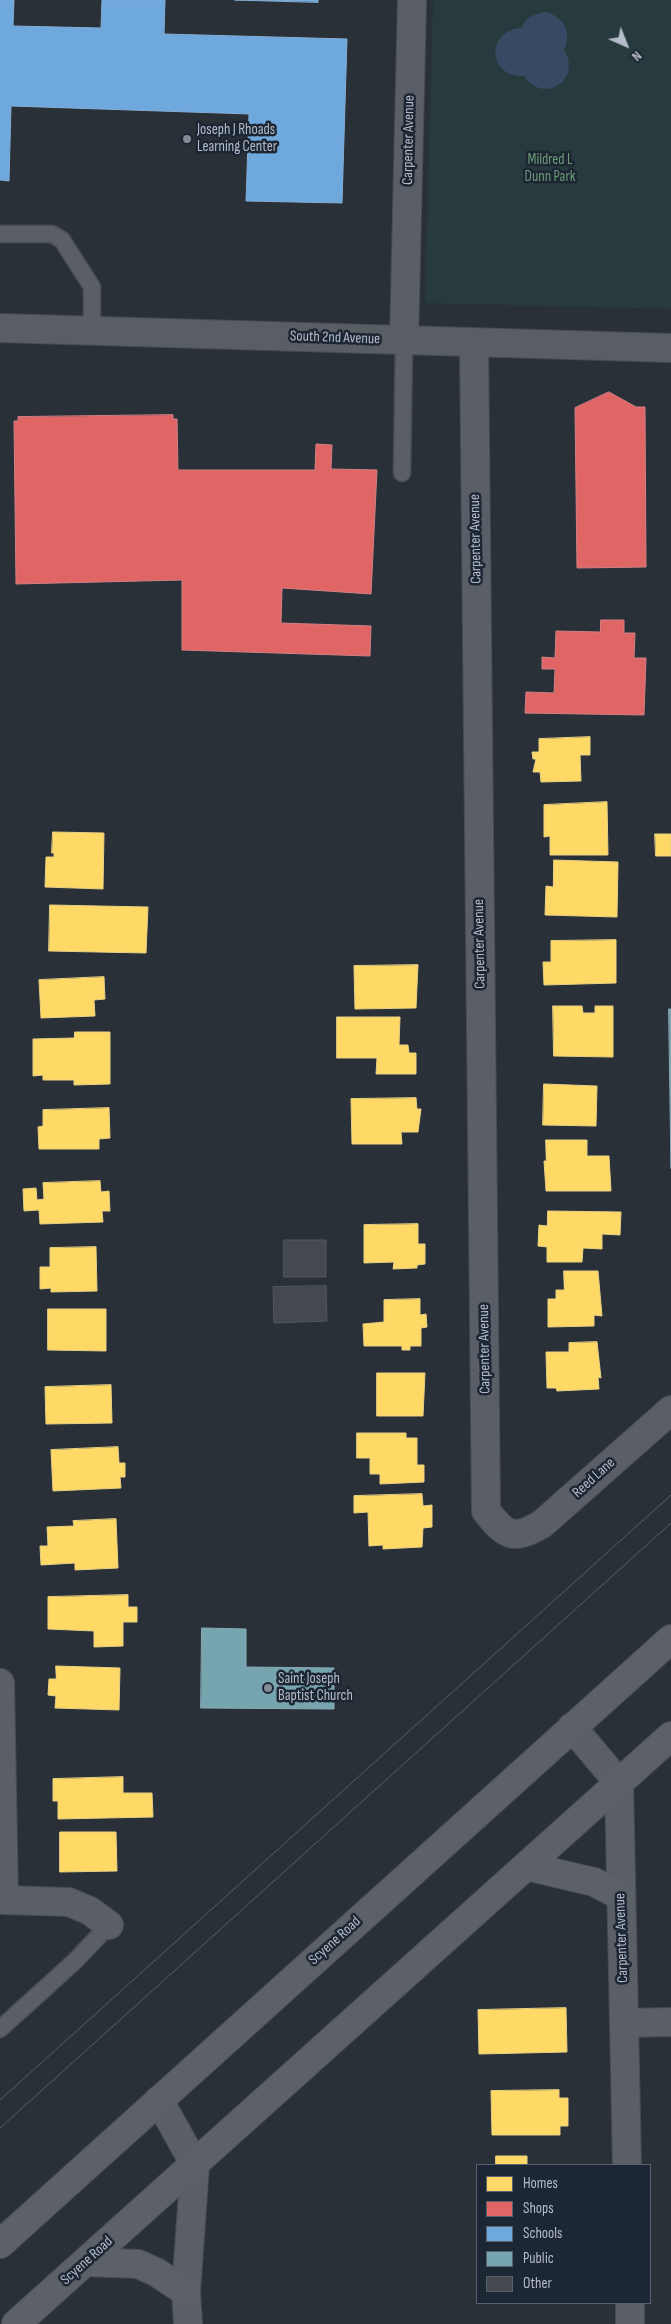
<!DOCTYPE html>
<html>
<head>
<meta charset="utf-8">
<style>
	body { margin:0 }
	#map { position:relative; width:671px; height:2324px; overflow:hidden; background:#2a3038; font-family:"Sofia Sans Condensed",sans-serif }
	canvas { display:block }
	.legend { position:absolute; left:476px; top:2164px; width:175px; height:140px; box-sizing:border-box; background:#1d2633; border:1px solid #59626f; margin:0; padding:6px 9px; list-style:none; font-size:15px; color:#b4bcc9 }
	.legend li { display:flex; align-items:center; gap:10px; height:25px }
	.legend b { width:25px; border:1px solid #59626f }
	.north { position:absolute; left:601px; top:20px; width:50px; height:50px; -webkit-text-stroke:4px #1d2633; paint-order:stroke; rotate:136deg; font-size:14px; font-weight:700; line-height:20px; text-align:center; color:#b4bcc9 }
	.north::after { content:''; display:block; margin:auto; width:18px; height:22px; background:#b4bcc9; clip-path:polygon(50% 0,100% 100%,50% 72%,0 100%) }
</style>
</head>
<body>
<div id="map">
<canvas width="671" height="2324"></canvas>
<ul class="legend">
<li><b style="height:14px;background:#ffd966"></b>Homes</li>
<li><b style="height:14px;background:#e06666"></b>Shops</li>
<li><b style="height:14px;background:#6fa8dc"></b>Schools</li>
<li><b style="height:14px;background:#76a5af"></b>Public</li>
<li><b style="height:14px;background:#444950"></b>Other</li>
</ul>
<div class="north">N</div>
</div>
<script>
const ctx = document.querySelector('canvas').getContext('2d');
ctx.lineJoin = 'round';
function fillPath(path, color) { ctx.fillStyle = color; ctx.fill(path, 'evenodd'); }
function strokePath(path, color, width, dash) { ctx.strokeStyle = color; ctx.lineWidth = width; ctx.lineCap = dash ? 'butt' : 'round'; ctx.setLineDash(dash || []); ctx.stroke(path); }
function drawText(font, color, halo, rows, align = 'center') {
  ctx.font = font + ' "Sofia Sans Condensed",sans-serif'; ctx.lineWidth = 5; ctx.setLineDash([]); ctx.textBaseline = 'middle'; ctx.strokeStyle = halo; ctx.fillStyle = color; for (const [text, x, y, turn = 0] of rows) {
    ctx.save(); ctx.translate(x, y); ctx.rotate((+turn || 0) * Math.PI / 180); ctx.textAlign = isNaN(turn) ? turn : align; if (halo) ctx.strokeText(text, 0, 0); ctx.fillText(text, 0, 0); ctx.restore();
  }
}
fillPath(new Path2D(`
	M433,0H671V309L425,303Z`), '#273a3e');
fillPath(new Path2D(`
	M547,12C565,19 572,32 564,50C583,80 543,105 524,76C488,78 485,31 521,28C526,17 536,13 547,12Z`), '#384963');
const homes = new Path2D(`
	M590,737V755H580L581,781L541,782L540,772H533L536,759H533L532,752H539V739Z
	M607,802L608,855H550V836L544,837V805Z
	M53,832L104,833L103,889L45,887L46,857H54V853H52Z
	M655,834H671V856H656Z
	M554,860L618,862L617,917L545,915L546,886L553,887Z
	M50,905L148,907L146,953L49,951Z
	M616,940V983L544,985L543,962H551V941Z
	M418,965L416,1008L355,1009L354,966Z
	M104,977L105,999L94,1000L95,1016L41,1018L39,980Z
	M553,1006H582L583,1013H595V1006H613V1057L554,1056Z
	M337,1017H400L399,1045H408L409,1053H416V1074H376L377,1058H337Z
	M75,1032H110V1084L74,1085V1080H43V1075L33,1076V1039L74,1038Z
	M544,1084L597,1086L596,1126L543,1125Z
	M416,1098L417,1109H421L418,1132H401L402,1144H352L351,1099Z
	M109,1108L110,1138L99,1139V1149H39L38,1127L43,1126V1110Z
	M546,1140H587V1156H609L611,1191H546L544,1161H546Z
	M100,1181L101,1192L109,1191L110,1211H102L103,1222L40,1224L39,1210L24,1211L23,1189L36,1188L37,1200L44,1199L43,1183Z
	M548,1211L621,1212L620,1235L602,1234V1249L583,1248L582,1262H547V1247L538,1246L539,1225L547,1226Z
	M418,1224V1244H425V1264L417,1265V1268L393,1269L394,1262L364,1263V1225Z
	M96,1247L97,1291L51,1292V1288L40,1289V1267H50V1248Z
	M564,1271H598L602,1316L594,1315V1326L548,1327V1299H556V1290H564Z
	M420,1299V1315L426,1314L427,1327L421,1328V1346H410V1350H402V1346H364L363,1324L384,1322V1300Z
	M48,1309H106V1351L48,1350Z
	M597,1342L601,1378L598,1377L599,1389L557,1391L556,1388H547L546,1352H569V1343Z
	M377,1373H425L423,1416H377Z
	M111,1385L112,1423L46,1424L45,1387Z
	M357,1433H406V1438H417V1465H424V1482L380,1484V1474H370V1458H357Z
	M118,1447L119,1463H125V1477H120L121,1488L53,1491L51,1450Z
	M422,1494L423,1506L432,1505V1527L423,1528L422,1547L383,1549V1545L369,1546L368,1512L354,1513V1496Z
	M116,1519L118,1568L75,1570V1563L41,1565L40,1546H48L47,1527L74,1526L73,1521Z
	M128,1595V1607H137V1622H123V1646L94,1647V1631L48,1629V1597Z
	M56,1666L120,1668L119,1710L55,1708L56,1696L48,1695L49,1679H56Z
	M123,1777V1793H152L153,1817L58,1819V1801H53V1779Z
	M60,1832H116L117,1871L60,1872Z
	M566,2008L567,2052L479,2054L478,2010Z
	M559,2090V2098H568V2126H560V2135H492L491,2091Z
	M496,2156H527V2165H496Z`);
fillPath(homes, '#ffd966');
strokePath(homes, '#e8d084', 1);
const shops = new Path2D(`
	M609,392L636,407H645L646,567L577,568L575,408Z
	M173,415V419H177L178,470H315L316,444L332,445L331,469L377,470L371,594L282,588L281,623L371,626L370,656L182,650V580L16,584L14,421H18V417Z
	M601,620H624V633H635L634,658H646L644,715L525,713L526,692L554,693L555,669H542V657L555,658L556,631L600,632Z`);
fillPath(shops, '#e06666');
strokePath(shops, '#d38084', 1);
const schools = new Path2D(`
	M0,0H14L13,26L101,28L102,0H165L164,34L347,39L342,203L246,201L249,114L11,106L9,181L0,180Z
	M235,0H318V2Z`);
fillPath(schools, '#6fa8dc');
strokePath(schools, '#84aed6', 1);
const public = new Path2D(`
	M669,1009H671V1168Z
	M202,1628L246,1629V1667L334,1668V1709L201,1708Z`);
fillPath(public, '#76a5af');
strokePath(public, '#89acb7', 1);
const building = new Path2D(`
	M284,1240H326V1277H284Z
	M326,1286L327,1321L274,1323L273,1287Z`);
fillPath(building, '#444950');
strokePath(building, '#52575f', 1);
const lane = new Path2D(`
	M0,234H52L62,240L92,287V329
	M402,473L404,341
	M0,2029L75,1961L109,1925`);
const street = new Path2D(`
	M404,341L412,0
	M474,343L486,1511C506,1536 513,1541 542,1524L671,1410
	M0,1683L4,1900L69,1902L90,1911L109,1925
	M572,1727L619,1783L627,2165
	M625,2023L671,2022
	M159,2100L195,2165L186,2292L188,2324
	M630,2303V2324`);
const secondary = new Path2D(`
	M0,328L671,348`);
const primary = new Path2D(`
	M526,1866L594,1882L621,1896
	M0,2244L671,1639
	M86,2262L138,2264L156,2272L186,2292
	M16,2324L671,1736`);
strokePath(lane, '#484c53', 19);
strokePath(street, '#484c53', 30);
strokePath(secondary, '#484c53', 30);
strokePath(primary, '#484c55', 30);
strokePath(lane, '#5a5e66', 16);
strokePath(street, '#5a5e66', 28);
strokePath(secondary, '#595d64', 28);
strokePath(primary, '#5c6168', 28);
strokePath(new Path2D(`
	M0,2100L671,1495
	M0,2128L671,1523`), '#595d64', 1);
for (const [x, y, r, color] of [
	[187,139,5,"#848b96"],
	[268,1688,5,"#848b96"]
]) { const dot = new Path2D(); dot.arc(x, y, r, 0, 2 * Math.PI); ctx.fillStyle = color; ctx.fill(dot); strokePath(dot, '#1d2633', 2); }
drawText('15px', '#b4bcc9', '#1d2633', [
	["Joseph J Rhoads",197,130],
	["Learning Center",197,147],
	["Saint Joseph",278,1679],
	["Baptist Church",278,1696]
], 'left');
drawText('15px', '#b4bcc9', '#1d2633', [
	["Carpenter Avenue",409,140,-89],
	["South 2nd Avenue",335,338,2],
	["Carpenter Avenue",476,539,-91],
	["Carpenter Avenue",480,944,-91],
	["Carpenter Avenue",485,1349,-91],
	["Reed Lane",594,1478,-42],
	["Carpenter Avenue",622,1938,-92],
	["Scyene Road",335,1941,-42],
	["Scyene Road",87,2261,-42]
]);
drawText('15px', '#6b9a76', '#1d2633', [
	["Mildred L",550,160],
	["Dunn Park",550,177]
]);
</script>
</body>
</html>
